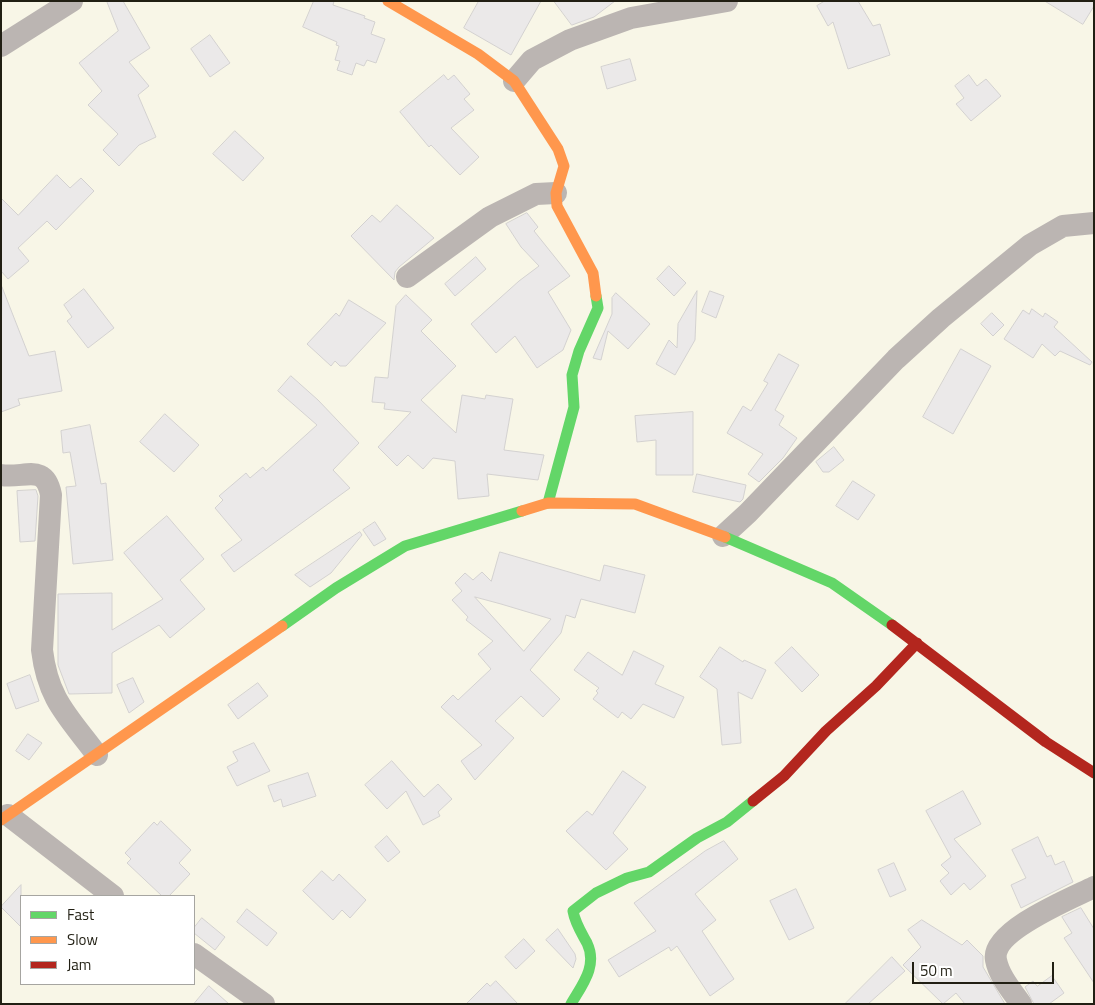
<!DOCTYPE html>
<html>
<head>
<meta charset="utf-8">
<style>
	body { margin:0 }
	#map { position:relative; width:1095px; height:1005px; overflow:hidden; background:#f8f6e7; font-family:"Titillium Web",sans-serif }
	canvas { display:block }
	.frame { position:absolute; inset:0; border:2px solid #211f13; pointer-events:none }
	.legend { position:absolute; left:20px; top:895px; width:175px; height:90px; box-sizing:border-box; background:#fff; border:1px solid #a6a5a1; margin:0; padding:6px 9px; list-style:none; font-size:15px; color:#211f13 }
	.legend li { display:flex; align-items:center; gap:10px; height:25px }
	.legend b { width:25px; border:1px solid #a6a5a1 }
	.scale { position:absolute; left:912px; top:962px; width:142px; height:22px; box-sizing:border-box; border:2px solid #211f13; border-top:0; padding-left:6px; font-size:15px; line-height:18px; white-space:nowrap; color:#211f13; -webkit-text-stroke:4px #fff; paint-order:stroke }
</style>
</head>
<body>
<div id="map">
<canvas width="1095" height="1005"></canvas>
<div class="frame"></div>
<ul class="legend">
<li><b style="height:6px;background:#63d668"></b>Fast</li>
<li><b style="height:6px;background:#ff974d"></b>Slow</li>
<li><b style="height:6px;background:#b3261e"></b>Jam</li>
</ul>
<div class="scale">50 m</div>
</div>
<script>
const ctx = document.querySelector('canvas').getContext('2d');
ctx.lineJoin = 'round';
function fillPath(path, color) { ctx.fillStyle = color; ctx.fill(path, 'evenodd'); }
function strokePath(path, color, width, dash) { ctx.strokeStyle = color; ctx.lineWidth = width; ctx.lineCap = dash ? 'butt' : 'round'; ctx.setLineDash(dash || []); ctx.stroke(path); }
const building = new Path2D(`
	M107,1H123L150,48L129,62L149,86L138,95L156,137L139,145L119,166L103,150L118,134L88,105L102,91L79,63L118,31Z
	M314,1H334L333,5L365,16L364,18L375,22L371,34L385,39L376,63L367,60L364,66L356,63L352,75L337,70L340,61L335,60L339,46L336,45L337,42L303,27Z
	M479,1H541L511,55L464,28Z
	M554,1H615L594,17L572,25Z
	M825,1H858L873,26L880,24L890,55L848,69L833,22L828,26L817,6Z
	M1045,1H1094V6L1083,24Z
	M210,35L230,63L210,77L191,49Z
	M630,59L636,80L607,89L601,67Z
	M444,75L448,80L454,75L470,94L464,99L474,110L451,128L479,157L460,175L431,145L429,147L400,112Z
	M969,75L977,86L986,79L1001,96L971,121L956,104L964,98L955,86Z
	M235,131L264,158L243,181L213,154Z
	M57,175L70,188L81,178L94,191L56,230L47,221L18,248L29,261L8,279L1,271V198L18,215Z
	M397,205L434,238L399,267L395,272L394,280L351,236L372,215L380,222Z
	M527,213L538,227L534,231L570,276L548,292L571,330L563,350L537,368L515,336L496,353L471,324L519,281L539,266L521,247L506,224Z
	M476,257L486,269L455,296L445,284Z
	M669,266L686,283L674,296L657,279Z
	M2,287L29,356L55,351L62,391L18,399L20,405L1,412Z
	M84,289L114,328L88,348L67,321L72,317L64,305Z
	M697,291L695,340L675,375L656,364L669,340L677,348L678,324Z
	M710,291L724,296L716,318L702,312Z
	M616,293L650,324L628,349L608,331L601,360L593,358L612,314V298Z
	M406,295L432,320L421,331L456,366L421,400L456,433L462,395L485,399L486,395L513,399L504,450L544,455L538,480L487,474L489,496L458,499L455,461L433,458L423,469L408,455L397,466L378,447L411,412L384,409L385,403L372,402L375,377L388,378L396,306Z
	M349,300L386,323L346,366H340L335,361L331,366L307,344L336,313L339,316Z
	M1032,309L1043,317L1045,313L1058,322L1054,327L1092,362L1090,365L1060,351L1055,356L1042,344L1033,358L1004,339L1023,310L1029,314Z
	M992,313L1004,325L993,336L981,324Z
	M961,349L991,366L953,434L923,417Z
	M779,354L799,365L775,410L784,416L779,425L797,438L783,458L759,482L748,474L763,454L727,433L743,406L751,411L768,383L764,381Z
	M291,376L318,400L359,443L333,470L350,488L234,572L221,555L242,540L215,508L223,500L219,496L246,473L250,478L263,467L266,471L317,425L278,391Z
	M693,412V475H656V440L637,442L635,416Z
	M165,414L199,445L174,472L140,442Z
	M90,425L101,484L106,483L113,560L73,564L66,487L76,486L70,452L63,453L61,431Z
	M834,447L844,460L829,472H823L816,462Z
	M697,474L746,485L743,499L740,502L693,492Z
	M853,481L875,495L858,520L836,506Z
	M36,490L38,496L35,541L20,542L17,491Z
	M167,516L204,559L180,580L205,609L170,638L159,625L112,653V693L69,694L58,665V594L112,593V630L163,599L124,553Z
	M375,522L386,539L374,546L363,530Z
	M360,532L362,535L331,573L310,587L295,575Z
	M500,552L600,581L604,565L645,575L635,613L581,599L575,618L566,615L561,633L530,670L560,699L543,717L521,696L495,721L514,738L475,780L461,761L482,745L441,707L453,695L458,700L491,669L478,654L493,641L466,620L468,617L452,600L462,591L455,583L465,573L473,580L482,572L491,581ZM475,597L501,604L551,619L524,651Z
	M720,647L743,662L744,660L766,670L752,699L738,692L741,743L722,745L717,689L700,677Z
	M792,647L819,675L802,692L775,663Z
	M634,651L664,666L655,684L684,697L674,718L643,704L631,719L622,712L618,718L593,699L598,693L596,691L599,688L574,670L588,652L622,675Z
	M30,675L39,701L16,709L7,684Z
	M133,678L144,702L129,713L117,685Z
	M258,683L268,696L238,719L228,705Z
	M28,734L42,743L29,760L16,751Z
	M254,743L270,771L237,786L227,767L238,761L233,752Z
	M392,761L424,797L438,784L452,799L438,812L440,816L423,825L406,791L387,809L365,785Z
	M623,771L646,787L613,833L628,849L606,870L566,831L587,811L592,815Z
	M308,773L316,796L283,807L281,799L274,802L268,786Z
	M963,791L981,824L954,839L986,876L970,890L964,883L951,895L940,881L949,873L941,865L951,857L926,811Z
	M161,821L191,850L179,863L190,874L169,896H162L127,863L131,859L125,853L154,822L157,825Z
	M387,836L400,852L388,862L375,847Z
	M1038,837L1047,857L1051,855L1055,865L1064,861L1073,882L1021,908L1011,885L1026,878L1012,850Z
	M724,841L738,859L695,894L716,920L702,931L734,979L710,996L677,946L671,951L669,947L619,977L608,960L656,931L634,903L705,851Z
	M894,863L906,890L890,897L878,870Z
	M322,871L333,881L339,874L366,900L350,918L342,910L333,920L303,891Z
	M21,885V927L1,907Z
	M796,889L814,928L789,940L770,901Z
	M1081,908L1094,929V983L1064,938L1072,933L1062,917Z
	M247,909L277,933L267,946L237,922Z
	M202,918L225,937L215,950L194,933V928Z
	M922,920L962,945L967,940L983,956V967L1005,1004H965L956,993L943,1004L903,965L921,947L908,930Z
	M558,929L575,954L576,959L573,968L546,940Z
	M524,939L535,951L516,969L505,957Z
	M892,957L905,971L868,1004H845Z
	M1052,976L1064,993L1049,1004H1034L1025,987L1033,981L1037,986Z
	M496,981L518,1004H466L487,983L490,986Z
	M209,986L229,1004H194Z`);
fillPath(building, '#ebe9e9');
strokePath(building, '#d3d1d0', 1);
strokePath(new Path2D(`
	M1,46L72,1
	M514,81L532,60L570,40L631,18L727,1
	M407,277L490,217L536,194L556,193
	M1,475C24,479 45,462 51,495L42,650C48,700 68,716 97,755
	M723,536L748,513L896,359L941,318L1030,245L1063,226L1094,223
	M8,815L113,896
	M194,954L264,1004
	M1021,1004C1012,991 999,976 996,960C990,931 1072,898 1094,887`), '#bbb5b2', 22);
strokePath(new Path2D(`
	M548,503L574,407L572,375L579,351L598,308L596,296
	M725,537L832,583L892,625
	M282,626L336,588L405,546L522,511
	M571,1004C582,985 598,966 587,943C581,932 575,923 573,911L596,893L627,878L649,872L697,838L727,822L753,801`), '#63d668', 11);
strokePath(new Path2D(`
	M388,1L478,54L514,81L558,149L564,166L556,193L557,206L593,273L596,296
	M522,511L548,503L635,504L725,537
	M1,820L282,626`), '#ff974d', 11);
strokePath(new Path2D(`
	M892,625L1046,742L1094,773
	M753,801L784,776L826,731L876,686L917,643`), '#b3261e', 11);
</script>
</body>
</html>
